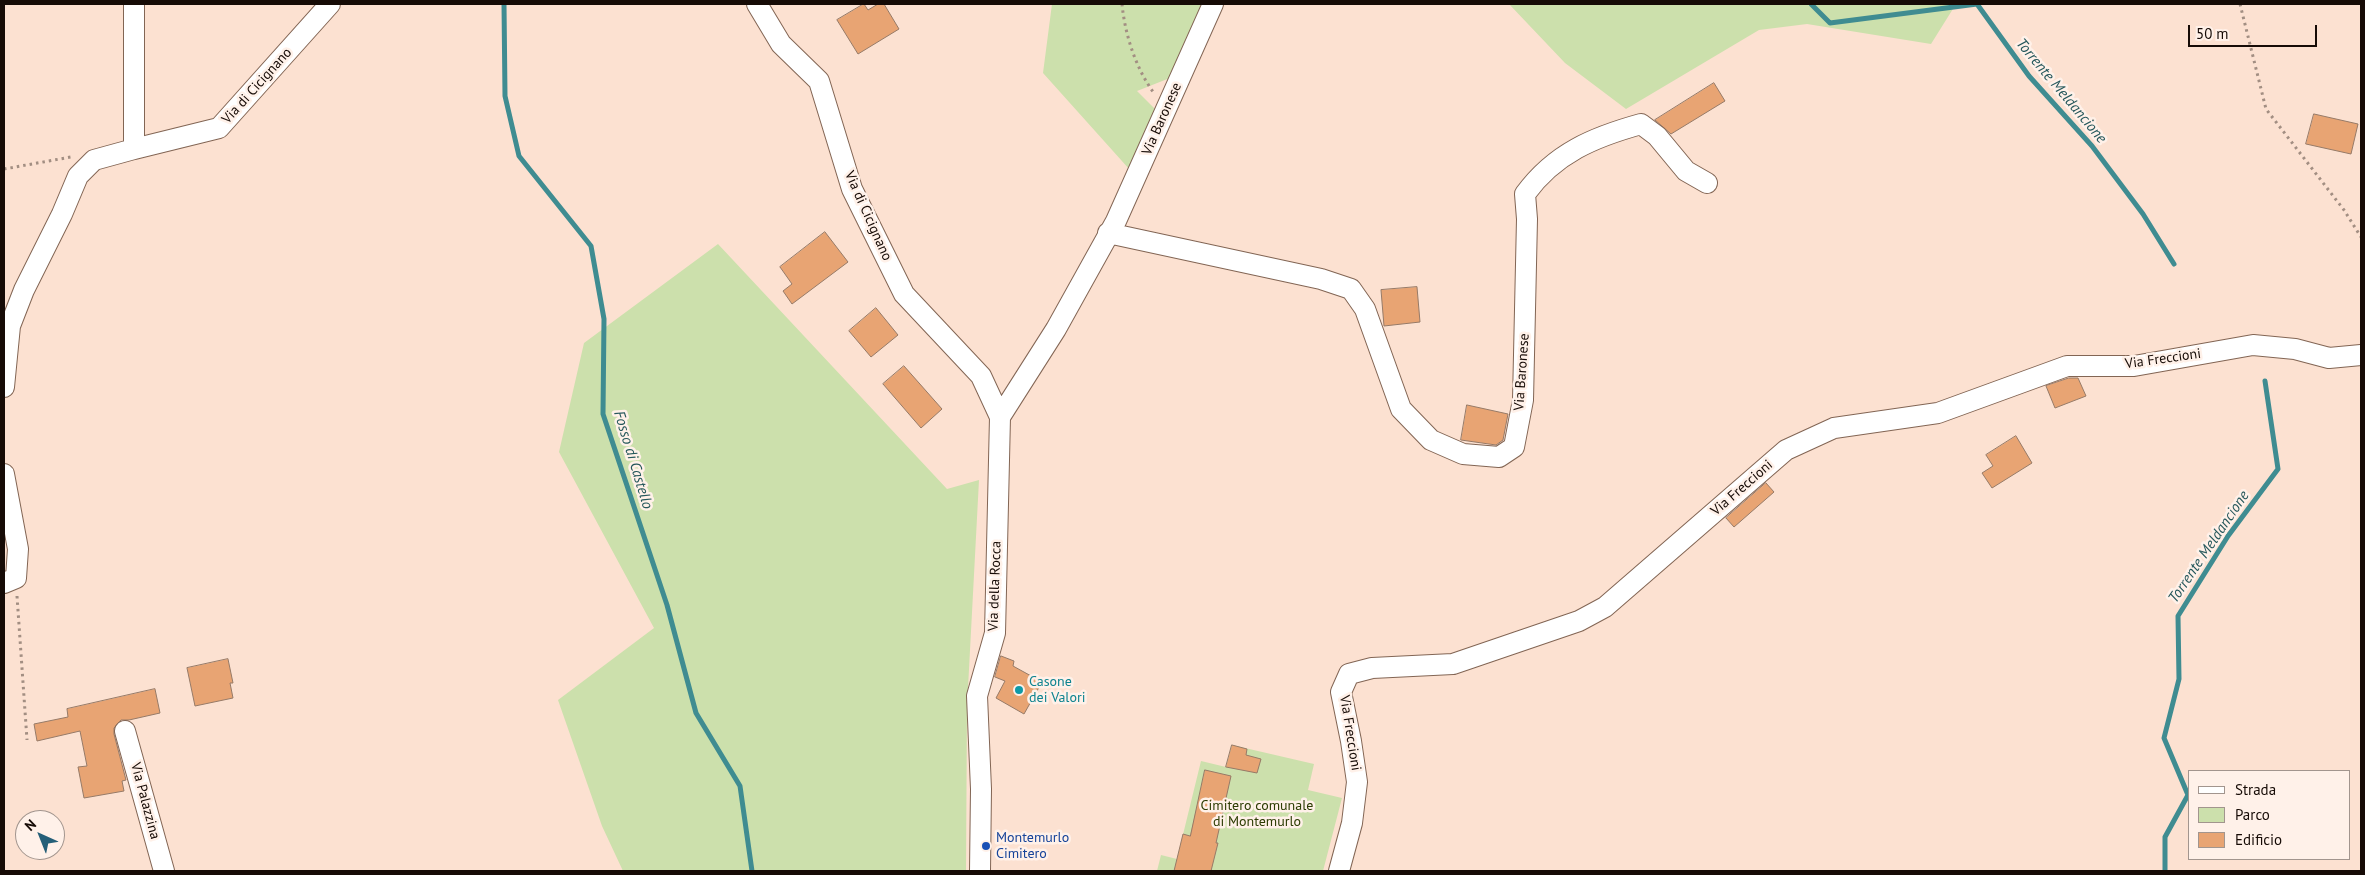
<!DOCTYPE html>
<html>
<head>
<meta charset="utf-8">
<style>
	body { margin:0 }
	#map { position:relative; width:2365px; height:875px; overflow:hidden; background:#fce1d1; font-family:"PT Sans",sans-serif }
	canvas { display:block }
	.frame { position:absolute; inset:0; border:5px solid #160b06; pointer-events:none }
	.legend { position:absolute; left:2188px; top:770px; width:162px; height:90px; box-sizing:border-box; background:#fff1e9; border:1px solid #a2958e; margin:0; padding:6px 9px; list-style:none; font-size:15px; color:#160b06 }
	.legend li { display:flex; align-items:center; gap:10px; height:25px }
	.legend b { width:25px; border:1px solid #a2958e }
	.north { position:absolute; left:15px; top:810px; width:50px; height:50px; box-sizing:border-box; background:#fff1e9; border:1px solid #a2958e; border-radius:50%; rotate:316deg; font-size:14px; font-weight:700; line-height:20px; text-align:center; color:#160b06 }
	.north::after { content:''; display:block; margin:auto; width:18px; height:22px; background:#255f78; clip-path:polygon(50% 0,100% 100%,50% 72%,0 100%) }
	.scale { position:absolute; left:2188px; top:25px; width:129px; height:22px; box-sizing:border-box; border:2px solid #160b06; border-top:0; padding-left:6px; font-size:15px; line-height:18px; white-space:nowrap; color:#160b06; -webkit-text-stroke:4px #fff1e9; paint-order:stroke }
</style>
</head>
<body>
<div id="map">
<canvas width="2365" height="875"></canvas>
<div class="frame"></div>
<ul class="legend">
<li><b style="height:6px;background:#fff"></b>Strada</li>
<li><b style="height:14px;background:#cce0ac"></b>Parco</li>
<li><b style="height:14px;background:#e8a473"></b>Edificio</li>
</ul>
<div class="north">N</div>
<div class="scale">50 m</div>
</div>
<script>
const ctx = document.querySelector('canvas').getContext('2d');
ctx.lineJoin = 'round';
function fillPath(path, color) { ctx.fillStyle = color; ctx.fill(path, 'evenodd'); }
function strokePath(path, color, width, dash) { ctx.strokeStyle = color; ctx.lineWidth = width; ctx.lineCap = dash ? 'butt' : 'round'; ctx.setLineDash(dash || []); ctx.stroke(path); }
function drawText(font, color, halo, rows, align = 'center') {
  ctx.font = font + ' "PT Sans",sans-serif'; ctx.lineWidth = 5; ctx.setLineDash([]); ctx.textBaseline = 'middle'; ctx.strokeStyle = halo; ctx.fillStyle = color; for (const [text, x, y, turn = 0] of rows) {
    ctx.save(); ctx.translate(x, y); ctx.rotate((+turn || 0) * Math.PI / 180); ctx.textAlign = isNaN(turn) ? turn : align; if (halo) ctx.strokeText(text, 0, 0); ctx.fillText(text, 0, 0); ctx.restore();
  }
}
fillPath(new Path2D(`
	M1052,4H1206L1175,76L1137,91L1158,112L1130,170L1043,73Z
	M1509,4H1956L1931,44L1807,24L1759,30L1626,109L1565,63Z
	M718,244L947,489L979,480L967,707L966,871H623L602,826L558,700L654,628L559,452L584,343Z
	M1232,745L1314,764L1308,790L1342,798L1323,871H1157L1161,855L1177,859L1201,761L1226,767Z`), '#cce0ac');
strokePath(new Path2D(`
	M504,4L505,96L519,156L591,246L604,319L603,414L667,605L696,713L740,786L752,871
	M1811,4L1830,23L1977,4L2029,76L2092,146L2143,214L2174,264
	M2165,871V837L2188,795L2164,738L2179,679L2178,616L2228,536L2278,469L2265,381`), '#3f8c91', 5);
const building = new Path2D(`
	M864,4L868,10L878,4H884L899,29L858,54L837,20Z
	M1714,83L1725,101L1671,134L1655,120Z
	M2314,114L2358,124L2351,154L2306,144Z
	M825,232L848,262L792,304L783,291L792,284L780,267Z
	M1417,287L1420,322L1384,326L1381,290Z
	M876,308L898,335L871,357L849,331Z
	M904,366L942,409L921,428L883,384Z
	M2069,378H2078L2086,396L2055,408L2046,386Z
	M1467,405L1508,414L1503,440L1496,445L1461,440Z
	M2016,436L2032,463L1992,488L1982,473L1993,466L1986,455Z
	M1766,483L1774,492L1734,527L1726,518Z
	M1001,656L1014,661L1013,666L1042,682L1024,714L996,698L1005,681L995,677Z
	M228,659L233,683H230L233,698L195,706L187,668Z
	M155,689L160,713L129,720H121L114,728V734L126,780L122,781L124,791L84,798L78,767L87,766L80,731L37,741L34,724L68,717L67,709Z
	M1232,745L1247,749L1246,755L1261,759L1257,773L1226,767Z
	M1205,770L1231,776L1216,843H1218L1211,871H1174L1183,834L1190,836Z`);
fillPath(building, '#e8a473');
strokePath(building, '#967a67', 1);
const minor = new Path2D(`
	M134,4V149L219,128L330,4
	M757,4L781,44L819,81L852,189L904,294L981,376L1000,417L995,633L977,696L981,789L980,871
	M1108,233L1321,279L1351,289L1365,309L1401,409L1431,440L1463,454L1499,457L1514,447L1523,400L1527,219L1525,194C1555,153 1594,137 1641,124L1657,136L1686,171L1707,183
	M4,387L10,326L24,290L62,214L78,176L94,160L134,149
	M1000,417L1056,329L1116,221L1213,4
	M4,474L18,549L16,578L4,583
	M125,731L164,871
	M1339,871L1352,823L1357,782L1351,741L1341,692L1349,674L1372,668L1453,664L1579,621L1605,607L1786,450L1834,428L1938,413L2067,366H2134L2253,345L2295,349L2329,358L2361,355`);
strokePath(minor, '#826554', 22);
strokePath(new Path2D(`
	M1122,4C1125,35 1136,69 1154,93
	M2240,4L2266,109L2344,210L2361,237
	M4,169L71,157
	M17,596L27,740`), '#a28e82', 3, [2.5, 4]);
strokePath(minor, '#fff', 20);
for (const [x, y, r, color] of [
	[1019,690,5,"#0f9aa8"],
	[986,846,5,"#1a4fb4"]
]) { const dot = new Path2D(); dot.arc(x, y, r, 0, 2 * Math.PI); ctx.fillStyle = color; ctx.fill(dot); strokePath(dot, '#fff1e9', 2); }
drawText('14px', '#160b06', '#fff1e9', [
	["Via di Cicignano",257,86,-48],
	["Via Baronese",1162,119,-66],
	["Via di Cicignano",868,216,66],
	["Via Freccioni",2163,359,-8],
	["Via Baronese",1522,372,-86],
	["Via Freccioni",1742,488,-41],
	["Via della Rocca",995,586,-88],
	["Via Freccioni",1350,733,81],
	["Via Palazzina",145,801,75]
]);
drawText('14px', '#0d838f', '#fff1e9', [
	["Casone",1029,682],
	["dei Valori",1029,698]
], 'left');
drawText('14px', '#2d3d04', '#fff1e9', [
	["Cimitero comunale",1257,806],
	["di Montemurlo",1257,822]
]);
drawText('14px', '#164399', '#fff1e9', [
	["Montemurlo",996,838],
	["Cimitero",996,854]
], 'left');
drawText('italic 15px', '#25575b', '#fff1e9', [
	["Torrente Meldancione",2061,91,50],
	["Fosso di Castello",633,460,73],
	["Torrente Meldancione",2209,547,-56]
]);
</script>
</body>
</html>
